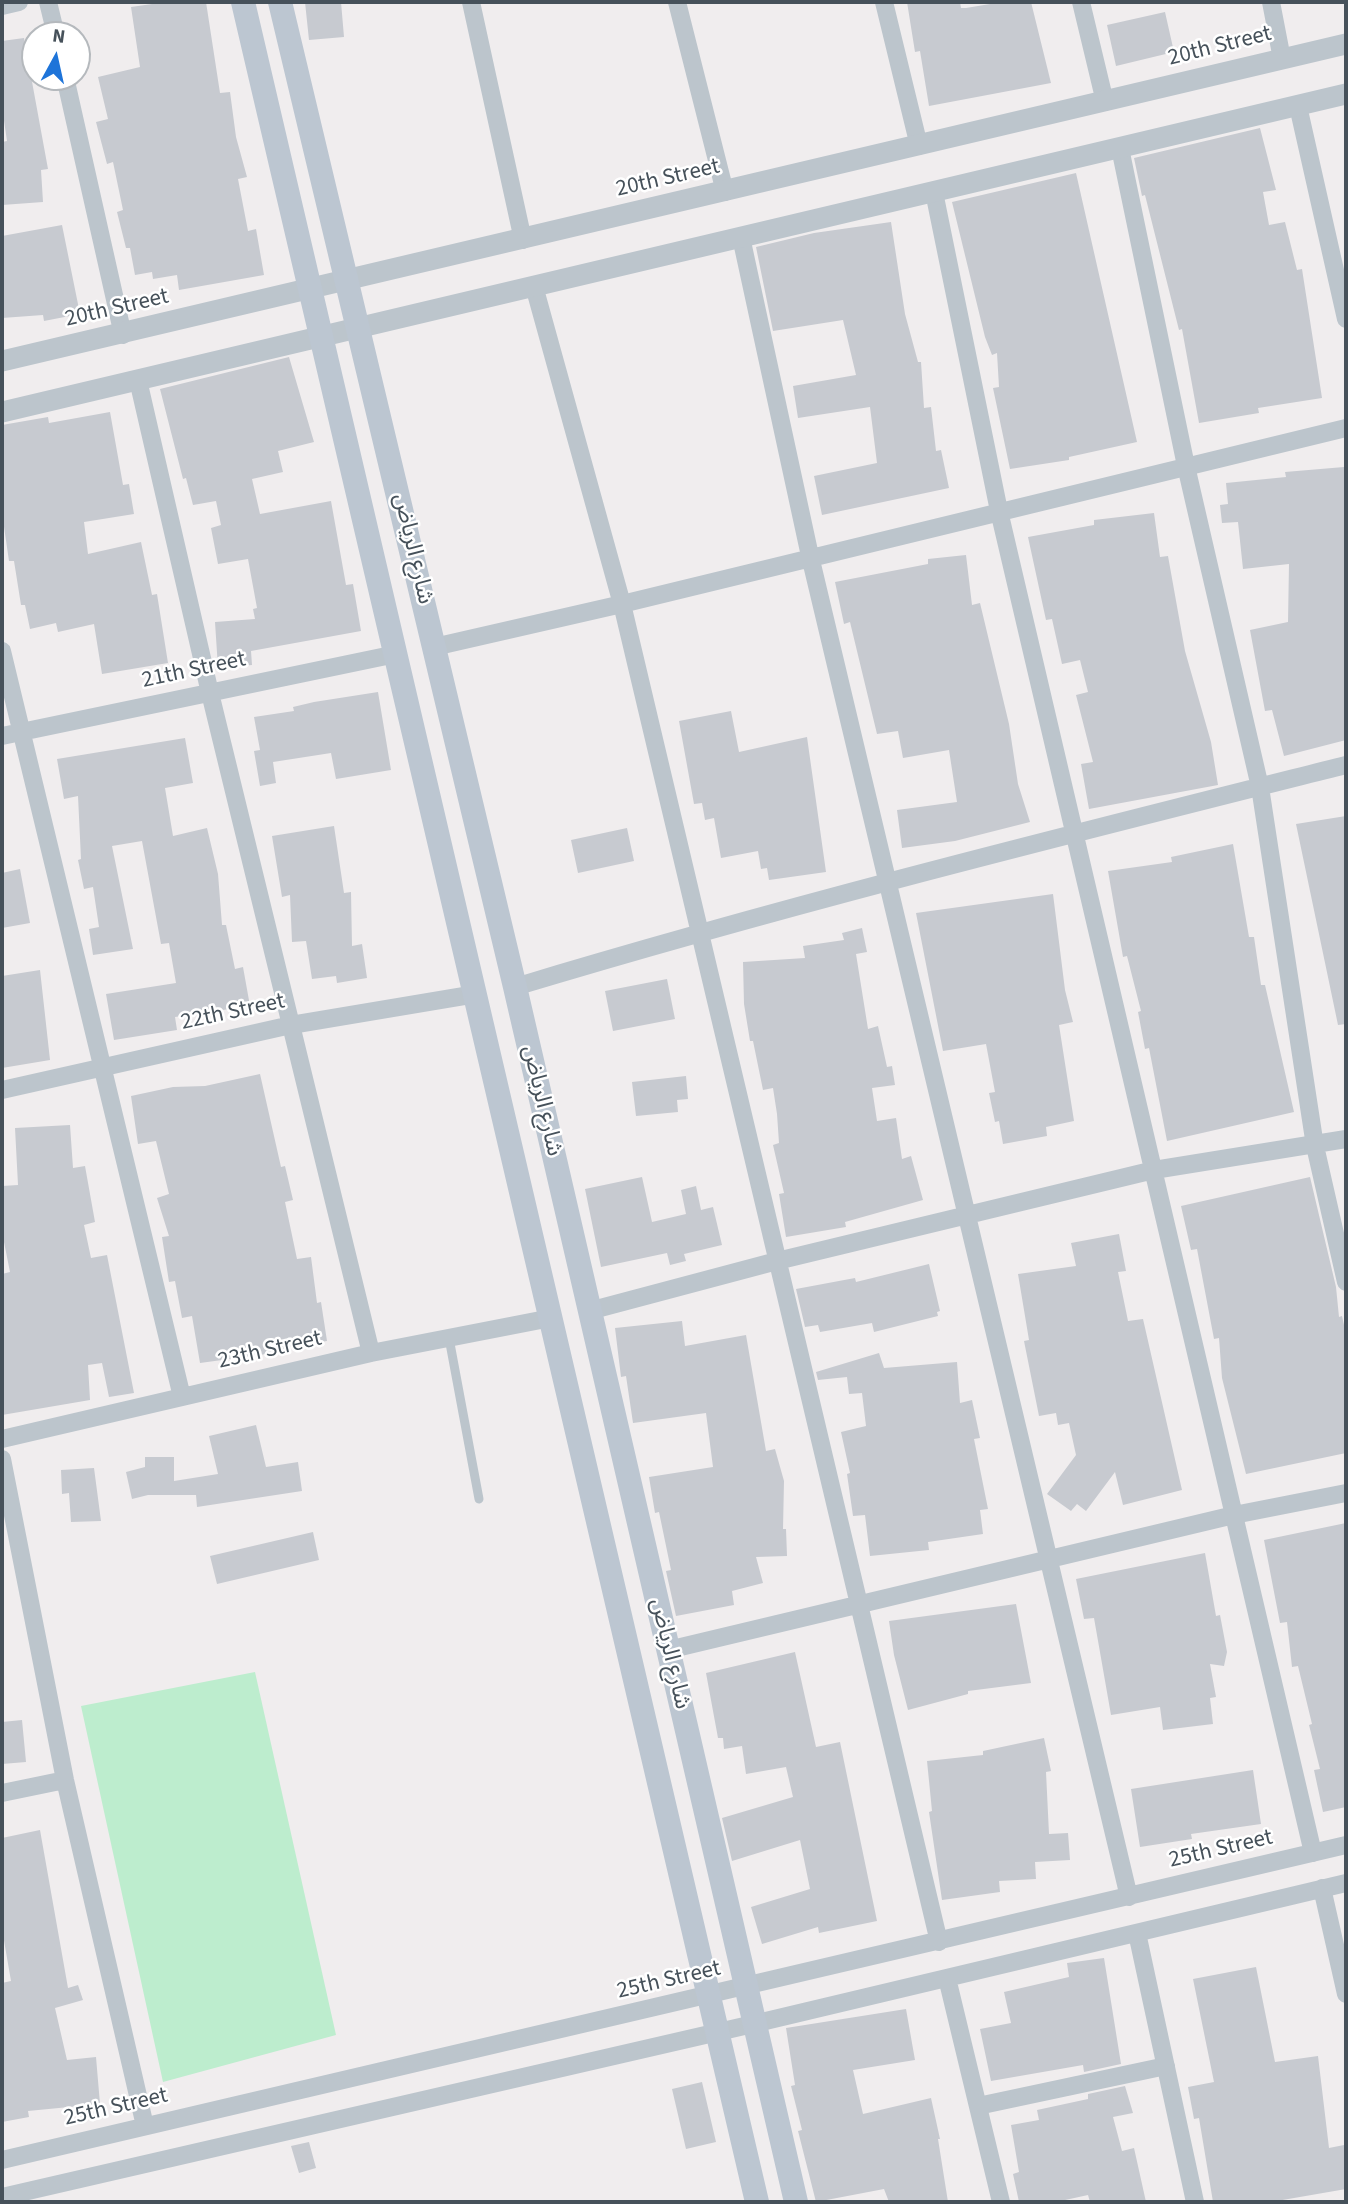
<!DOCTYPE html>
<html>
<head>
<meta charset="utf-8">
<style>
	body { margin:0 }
	#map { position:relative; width:1348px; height:2204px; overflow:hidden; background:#f0edee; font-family:"Source Sans 3",sans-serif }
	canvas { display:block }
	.frame { position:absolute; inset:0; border:4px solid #46515a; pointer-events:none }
	.north { position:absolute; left:21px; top:21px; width:70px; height:70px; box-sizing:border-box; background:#fff; border:2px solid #b5b9bd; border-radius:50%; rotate:8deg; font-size:19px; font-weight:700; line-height:28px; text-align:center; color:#46515a }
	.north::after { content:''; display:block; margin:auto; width:24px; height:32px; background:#1e74d9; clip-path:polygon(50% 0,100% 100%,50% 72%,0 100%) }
</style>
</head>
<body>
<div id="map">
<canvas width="1348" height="2204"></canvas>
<div class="frame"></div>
<div class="north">N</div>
</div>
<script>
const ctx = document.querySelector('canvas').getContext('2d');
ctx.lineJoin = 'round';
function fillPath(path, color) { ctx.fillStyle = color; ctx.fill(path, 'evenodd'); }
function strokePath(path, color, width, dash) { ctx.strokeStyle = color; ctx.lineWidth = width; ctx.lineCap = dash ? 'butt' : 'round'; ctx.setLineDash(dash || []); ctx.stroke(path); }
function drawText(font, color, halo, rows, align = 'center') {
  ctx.font = font + ' "Source Sans 3","Noto Sans Arabic",sans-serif'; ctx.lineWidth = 5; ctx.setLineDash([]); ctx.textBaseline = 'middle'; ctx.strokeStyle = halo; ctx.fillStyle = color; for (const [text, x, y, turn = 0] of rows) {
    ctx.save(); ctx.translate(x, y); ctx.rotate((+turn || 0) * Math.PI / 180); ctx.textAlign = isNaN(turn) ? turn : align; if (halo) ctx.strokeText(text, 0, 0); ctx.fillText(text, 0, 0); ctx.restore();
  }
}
fillPath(new Path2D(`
	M255,1672L336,2035L163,2082L81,1706Z`), '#bdedce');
fillPath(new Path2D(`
	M166,2H206L220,93L230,92L236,137L247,177L238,179L248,231L256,229L264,275L179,290L177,275L153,279L152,272L135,275L130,248H126L117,212L123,210L113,162L107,164L96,122L108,119L98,77L140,67L131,7Z
	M305,2H341L344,37L309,40Z
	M907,2H960L961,8H966L1002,2H1031L1051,83L929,106L920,51L915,52Z
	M1165,12L1174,52L1116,66L1107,25Z
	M24,38L48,169L41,170L43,202L2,205V142L7,141L2,107V41Z
	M1260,128L1276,190L1263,192L1269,225L1285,222L1297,270L1302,269L1322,398L1258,408L1259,413L1199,423L1182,329L1179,330L1145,195L1142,196L1134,158Z
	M1076,173L1137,442L1069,457V460L1010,469L993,388L999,387L997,353L992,355L985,337L952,202Z
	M891,222L905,314L918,362H921L924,408L931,407L936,451L941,450L949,488L822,515L814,476L877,463L870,407L798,418L793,386L856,375L843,320L773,331L756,247L814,233Z
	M62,225L80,314L44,321L43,315L2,318V236Z
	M289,357L314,442L278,451L283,472L252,479L260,514L331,501L346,585L353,584L361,631L251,651L252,665L218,668L215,622L255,619L253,609L257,608L248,559L218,564L211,528L221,525L216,501L193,505L186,478L183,479L160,389Z
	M110,412L123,485L129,484L134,514L84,522L88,554L141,542L152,595L157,594L168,663L102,674L94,624L58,632L56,623L30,629L25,605H21L14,561H9L2,513V425L48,417L49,423Z
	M1344,467L1346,740L1284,756L1272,710L1265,711L1250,630L1288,622L1289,564L1243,569L1238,522L1222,523L1220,505L1228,504L1226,483L1286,477L1285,472Z
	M1154,513L1160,557L1168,556L1185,651L1211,742L1218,785L1089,809L1081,764L1093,762L1076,695L1088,692L1080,660L1062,664L1052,619L1046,620L1028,537L1094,525V520Z
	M966,555L972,605L980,603L1009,724L1018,784L1030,822L955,841L902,848L897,810L957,802L949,750L903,758L898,731L877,734L850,622L844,624L835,582L928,564V559Z
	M378,692L391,770L336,779L331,753L273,762L276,783L260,786L254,751L260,750L254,717L294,711L293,707L314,702Z
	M731,711L739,752L807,737L826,872L769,880L767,868L761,869L758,851L721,858L714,818L705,820L702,803L694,804L679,721Z
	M185,738L193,783L165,788L173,836L207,828L218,874L222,925H226L235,969L243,967L250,1006L175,1017L177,1030L114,1040L106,994L176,983L169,943L161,944L142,841L112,846L133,949L93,955L89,929L99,927L93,887L84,889L78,860L81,859L78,796L64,799L57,759Z
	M1346,816V1024L1338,1025L1296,824Z
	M334,826L344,893L351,892L352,946L362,944L367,978L337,983L336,976L312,979L306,941L292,942L290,895L282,897L272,836Z
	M627,828L634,861L578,873L571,840Z
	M1233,844L1249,937H1254L1261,985H1265L1294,1112L1167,1141L1149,1048L1145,1049L1138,1012L1141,1011L1127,956L1123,957L1108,871L1172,862L1171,857Z
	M20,869L30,923L2,928V873Z
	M1053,894L1065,990L1073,1022L1059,1025L1074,1121L1046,1127L1047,1136L1003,1144L999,1121L995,1122L989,1093L995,1092L986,1044L943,1051L916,913Z
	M862,928L867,952L856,954L868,1029L878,1026L887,1067L892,1066L895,1085L872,1088L877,1121L896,1118L902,1159L911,1156L923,1200L845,1222L846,1227L786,1237L779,1194L784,1193L773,1145L779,1143L777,1114L773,1088L763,1090L753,1041H750L744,1004L743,962L805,958L803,946L844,940L842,933Z
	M40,970L50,1060L2,1068V976Z
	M667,979L675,1019L613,1031L605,991Z
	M260,1074L281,1167L285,1166L293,1200L285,1202L297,1259L311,1257L317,1303L321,1302L327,1341L287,1347L288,1351L200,1363L192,1316L182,1318L175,1281L169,1282L162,1237L169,1236L157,1198L169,1194L156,1141L138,1144L131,1096L173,1087L205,1086Z
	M686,1076L688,1099L677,1100L678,1112L636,1116L632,1082Z
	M70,1125L73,1168L85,1166L95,1222L84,1225L91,1258L107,1255L134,1393L109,1397L102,1363L88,1365L90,1400L2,1415V1274L10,1272L2,1232V1186L18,1185L15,1128Z
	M642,1177L652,1222L686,1214L681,1190L696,1186L701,1210L713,1207L722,1245L684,1254L686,1261L670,1265L667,1253L601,1267L585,1189Z
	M1310,1177L1336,1287L1339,1317L1342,1316L1346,1334V1453L1246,1474L1222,1378L1219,1338L1214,1339L1197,1249L1191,1250L1181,1206Z
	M1119,1234L1126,1271L1118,1272L1128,1321L1143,1319L1182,1490L1123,1505L1115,1472L1086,1511L1077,1504L1071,1511L1047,1494L1076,1455L1069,1423L1058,1425L1056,1413L1039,1416L1024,1341L1029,1340L1018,1274L1076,1266L1071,1243Z
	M929,1264L940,1311L937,1312L938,1316L874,1332L872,1323L820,1332L818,1325L805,1327L796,1289L855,1278L856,1282Z
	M682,1321L685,1346L746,1335L766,1451L775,1449L784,1481L783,1529H786L787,1556L756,1557L763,1583L732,1591L734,1605L676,1616L666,1571L671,1570L659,1512L655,1513L649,1477L713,1467L706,1413L633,1423L626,1376L621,1377L615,1328Z
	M879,1353L884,1368L957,1362L960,1403L972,1400L980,1438L974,1439L988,1509L980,1510L983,1534L928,1542L929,1550L870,1556L865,1515L853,1516L847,1474L850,1473L841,1432L866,1426L862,1393L849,1394L847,1377L818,1380L816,1372Z
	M256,1425L266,1467L298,1462L302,1491L197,1507L196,1495H148L132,1499L126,1472L145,1467V1457H174V1481L218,1474L209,1436Z
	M94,1468L101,1521L71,1522L69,1493L62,1494L61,1470Z
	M1346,1523V1807L1323,1812L1314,1770L1320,1769L1309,1725L1312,1724L1298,1666L1292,1667L1287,1622L1280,1623L1264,1540Z
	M313,1532L319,1560L217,1584L210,1556Z
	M1205,1553L1216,1616L1220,1615L1227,1652L1224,1666L1210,1664L1216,1697L1210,1698L1213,1724L1163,1730L1160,1707L1111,1715L1094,1618L1084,1619L1076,1579Z
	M1016,1604L1031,1683L968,1691V1694L908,1710L894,1655L889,1621Z
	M795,1652L816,1747L840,1742L877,1921L819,1933L818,1927L762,1944L751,1907L810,1889L800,1840L732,1861L722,1818L793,1797L786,1767L746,1774L742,1746L724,1749L723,1738H718L706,1673Z
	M22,1720L26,1762L2,1764V1722Z
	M1044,1738L1051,1771L1046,1772L1049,1834L1068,1833L1070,1860L1035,1862L1036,1879L999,1881L1000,1892L942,1900L929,1812L932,1811L927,1761L983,1755V1751Z
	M1253,1770L1261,1824L1191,1834L1192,1839L1140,1847L1131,1789Z
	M40,1830L68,1988L78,1985L83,2000L55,2008L67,2060L96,2057L100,2104L28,2111L29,2117L2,2122V1983L11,1981L2,1929V1838Z
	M1104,1958L1121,2064L1084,2072L1083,2065L991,2081L980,2029L1011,2023L1004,1992L1069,1977L1067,1963Z
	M1256,1967L1275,2062L1318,2056L1329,2148L1344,2145L1346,2189L1271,2202H1213L1199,2118L1194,2119L1188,2087L1214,2082L1193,1979Z
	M906,2009L915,2060L853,2070L863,2114L931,2098L940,2139H938L948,2202H889L884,2189L816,2202L798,2131L802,2130L791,2086L795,2085L786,2028Z
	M702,2082L716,2142L686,2149L672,2089Z
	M1125,2086L1133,2113L1113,2117L1122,2151L1134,2148L1146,2202H1090L1088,2195L1056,2202H1019L1013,2174L1019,2172L1011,2125L1039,2120L1037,2110L1088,2099V2094Z
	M309,2142L316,2168L299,2173L291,2146Z`), '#c7cad0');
strokePath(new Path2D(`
	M449,1338L479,1499`), '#bcc5cc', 9);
strokePath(new Path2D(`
	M48,2L56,35
	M471,2L523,240
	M677,2L725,192
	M884,2L919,146
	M1081,2L1105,102
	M1271,2L1282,59
	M2,6L19,2
	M65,77L123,335
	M1298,106L1346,319
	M1120,148L1186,466L1260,787L1315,1146L1346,1282
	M934,192L999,511L1313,1853
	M741,237L810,556L1129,1897
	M534,286L622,604L939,1942
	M138,380L210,693L371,1353
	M434,647L622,604L1346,428
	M2,651L182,1397
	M2,736L396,654
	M515,987C790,904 1068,835 1346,765
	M2,1090L291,1025L476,994
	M589,1311L777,1261L1154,1170L1346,1139
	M2,1439L371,1353L551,1318
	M2,1459L65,1780L145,2126
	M668,1650L1234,1515L1346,1493
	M2,1793L65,1780
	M1322,1888L1346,1994
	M1137,1933L1195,2202
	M947,1978L1001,2202
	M978,2106L1166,2066
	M2,2160L1346,1845
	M2,2197L753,2024L1346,1883`), '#bcc5cc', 18);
strokePath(new Path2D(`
	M2,361L1346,44
	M2,412L1346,94`), '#bcc5cc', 21);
strokePath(new Path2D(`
	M243,2L757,2202
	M280,2L515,987L796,2202`), '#bcc6d1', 24);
drawText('23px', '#46515a', '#fff', [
	["20th Street",1220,47,-14],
	["20th Street",668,179,-13],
	["20th Street",117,309,-13],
	["شارع الرياض",412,549,77],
	["21th Street",194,671,-12],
	["22th Street",233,1013,-12],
	["شارع الرياض",541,1101,77],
	["23th Street",270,1351,-13],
	["شارع الرياض",669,1654,77],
	["25th Street",1221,1850,-13],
	["25th Street",669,1981,-13],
	["25th Street",116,2108,-13]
]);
</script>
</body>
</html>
